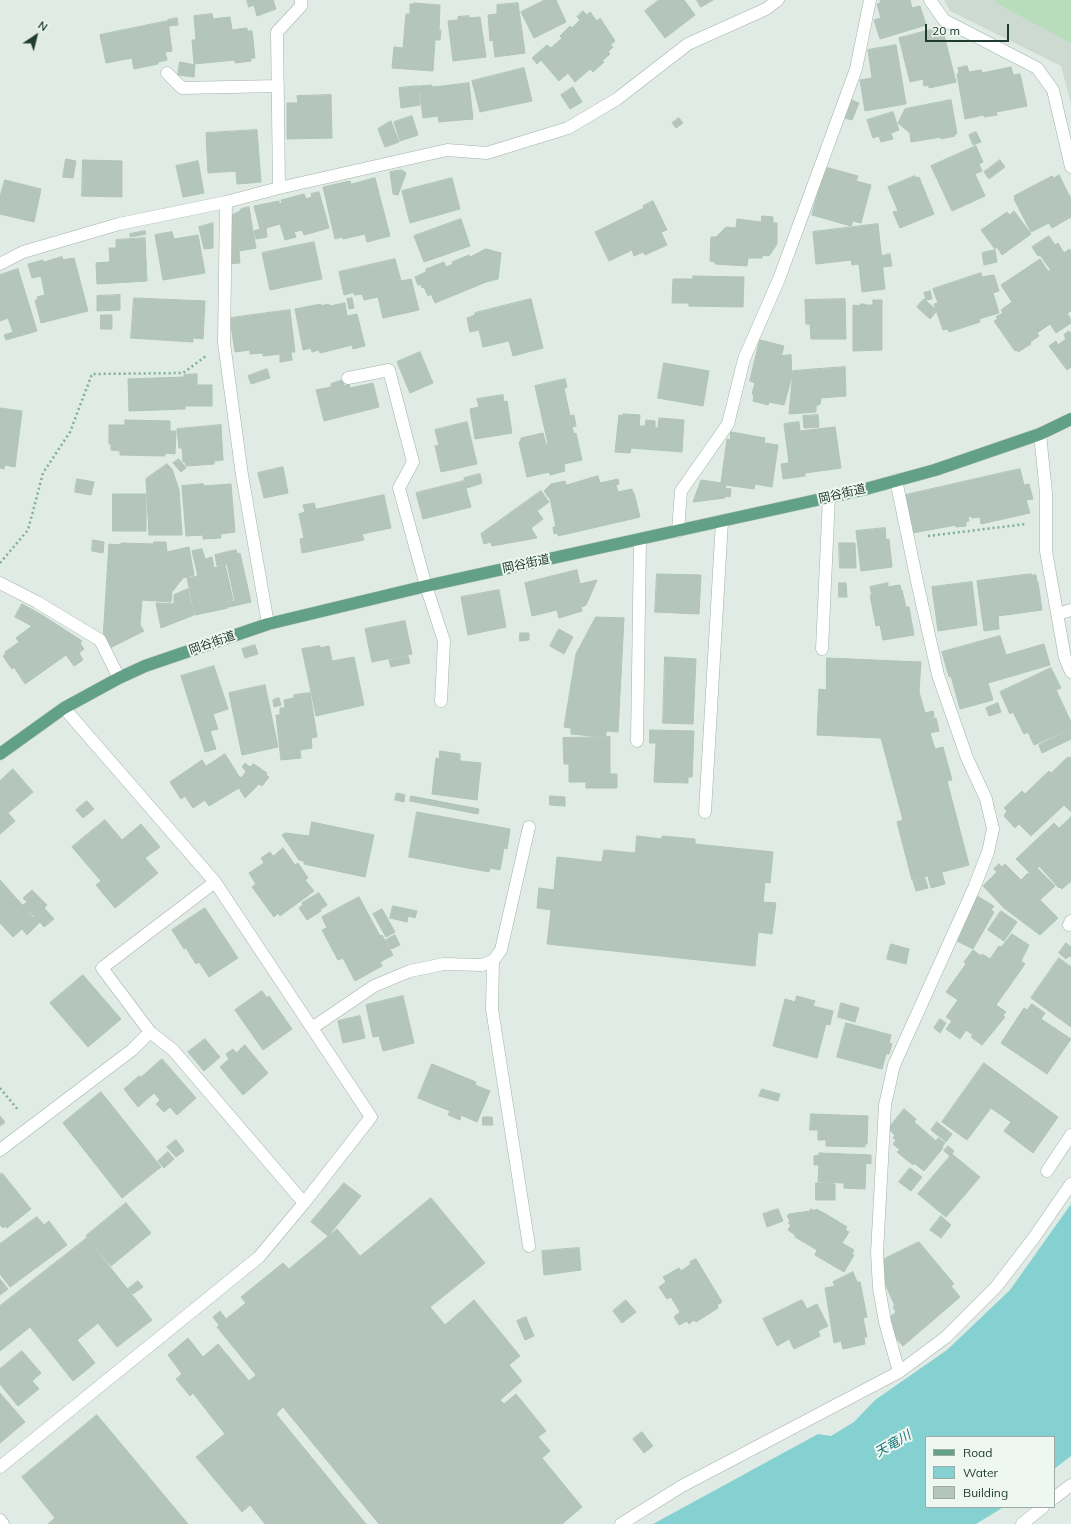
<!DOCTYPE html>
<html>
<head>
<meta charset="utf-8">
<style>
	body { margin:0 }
	#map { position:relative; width:1071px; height:1524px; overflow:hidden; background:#dfebe4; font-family:Mulish,sans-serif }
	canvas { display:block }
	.legend { position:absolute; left:925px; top:1436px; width:130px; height:72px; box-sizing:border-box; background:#eff7f2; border:1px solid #9caca4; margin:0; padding:5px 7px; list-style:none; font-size:12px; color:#203b2f }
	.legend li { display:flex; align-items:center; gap:8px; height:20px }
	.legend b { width:20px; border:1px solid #9caca4 }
	.north { position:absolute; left:16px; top:16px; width:40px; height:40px; -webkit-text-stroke:3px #eff7f2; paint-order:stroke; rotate:35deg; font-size:11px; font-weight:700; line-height:16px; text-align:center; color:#203b2f }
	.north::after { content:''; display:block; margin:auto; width:14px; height:18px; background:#203b2f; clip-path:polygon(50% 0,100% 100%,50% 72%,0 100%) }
	.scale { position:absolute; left:925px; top:24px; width:84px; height:18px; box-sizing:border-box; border:2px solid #203b2f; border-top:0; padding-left:5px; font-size:12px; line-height:14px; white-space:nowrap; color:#203b2f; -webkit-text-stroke:3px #eff7f2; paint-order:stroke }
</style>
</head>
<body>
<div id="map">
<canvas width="1071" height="1524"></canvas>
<ul class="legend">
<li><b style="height:5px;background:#62a188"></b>Road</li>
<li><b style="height:11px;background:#85d1d2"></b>Water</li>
<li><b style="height:11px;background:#b4c5bc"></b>Building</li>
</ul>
<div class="north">N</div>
<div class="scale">20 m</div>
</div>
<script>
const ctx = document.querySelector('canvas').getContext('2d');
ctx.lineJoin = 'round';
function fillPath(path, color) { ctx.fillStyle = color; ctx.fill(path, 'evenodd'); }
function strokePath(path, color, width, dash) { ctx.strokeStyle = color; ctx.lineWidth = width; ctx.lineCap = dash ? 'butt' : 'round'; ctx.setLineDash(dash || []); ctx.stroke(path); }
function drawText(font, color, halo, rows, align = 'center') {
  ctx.font = font + ' Mulish,"Noto Sans JP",sans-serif'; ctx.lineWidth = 4; ctx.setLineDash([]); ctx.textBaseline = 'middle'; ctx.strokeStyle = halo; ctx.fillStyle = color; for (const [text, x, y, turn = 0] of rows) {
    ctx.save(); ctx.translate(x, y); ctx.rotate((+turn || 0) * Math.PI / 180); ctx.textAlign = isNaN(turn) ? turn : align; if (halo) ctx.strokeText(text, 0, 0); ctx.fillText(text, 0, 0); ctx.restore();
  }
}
fillPath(new Path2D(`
	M944,0H1071V104L1061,66L950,11Z`), '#cddad2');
fillPath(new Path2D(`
	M995,0H1071V43L998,4Z`), '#b7ddbb');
fillPath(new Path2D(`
	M1071,1204V1456L1054,1469V1437H926V1507H1004L1002,1508L976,1524H653L818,1434L831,1436L854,1422L875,1400L947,1350L1010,1290Z`), '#85d1d2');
const building = new Path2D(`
	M247,0H273L276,9L257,16L254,5L249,7Z
	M545,0H556L566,22L534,38L521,12Z
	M659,0H684L695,15L665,38L645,11Z
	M697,0H713L701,7Z
	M883,0H910L912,8L920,6L926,25L880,39L874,20L881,18L877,4L881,3L880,1Z
	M414,3L440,5L439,30H441L440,40H435L433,71L392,68L394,47L403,48L406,14H410V4H414Z
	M518,3L525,53L495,57L493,40L490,41L488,15L497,14V5Z
	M583,11L587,15L590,12L597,21L600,18L615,41L610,45L613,47L608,52L610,54L602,61L604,62L593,72L590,69L575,82L568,73L559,81L541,60L537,64L532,58L547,45L551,48L562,38L560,36L570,26L572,28L580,20L577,17Z
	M212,14L213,19L230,17L232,30L247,28V31H252L255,58H251V61L235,63V60L194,64L192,40H196L194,16Z
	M469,16V18L480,17L486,57L453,61L448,21L458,20V17Z
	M177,18L178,25L169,26L168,20Z
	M168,21L172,51L165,52L167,60L158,62V64L134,69L132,58L106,63L100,35Z
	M939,28L942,36L944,35L956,82L929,88V85L924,86L923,79L910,82L899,38Z
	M896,45L906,104L865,111L860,80L872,78L868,50Z
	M180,62L195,65L194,77L178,75Z
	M967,66L969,72L981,70L982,73L1011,67L1013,75L1020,74L1027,106L996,112L997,115L984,117V115L965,119L957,74L959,73L958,68Z
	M524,68L532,101L480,112L472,81Z
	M469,83L473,119L439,122L438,116L423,118L419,86L432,85V87Z
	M418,86L420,105L401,108L399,88Z
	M573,87L582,102L570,109L561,95Z
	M331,95L332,138L287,139V103H298L297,96Z
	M852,100L859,103L852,120L845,118Z
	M951,100L957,134H954L955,136L941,139V137L911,142L910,133L898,123L905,109Z
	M893,112L899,130L891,133L893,139L881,142L879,136L873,138L867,120Z
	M412,116L418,135L400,141L394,122Z
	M679,118L683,123L676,128L672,123Z
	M391,121L399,142L385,147L378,129Z
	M257,130L261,182L237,184L236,171L208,173L206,133Z
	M976,132L981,142L973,145L969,135Z
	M976,146L983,162L979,164L982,171L975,174L985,196L952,211L931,166Z
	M66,159L76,161L73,178L63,177Z
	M83,160L122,161V197L82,196Z
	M1000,160L1005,167L989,179L984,172Z
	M198,161L204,193L183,197L176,166Z
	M825,167L858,176L856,181L871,185L861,223L853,221L851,226L812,215Z
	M402,170L406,173L398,195L393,194L390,172Z
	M1059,175L1071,199V217L1052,228L1049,223L1031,232L1014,199L1015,198L1014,196L1052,176L1054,178Z
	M915,176L916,178L919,177L934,214L900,228L893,212L898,211L888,187Z
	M375,178L390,236L367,242L365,234L343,239L342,237L335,239L323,187L350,181L351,184Z
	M452,178L460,209L410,223L402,191Z
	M5,180L41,189L34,222L0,214V197Z
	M319,192L329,228L304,235L302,230L294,232L296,237L285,240L280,224L266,228L267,237L256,239L254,231L260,229L254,206L279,201V204L282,203L281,200L304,194L306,199L312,197L311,194Z
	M653,201L667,230L661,232L667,245L645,255L643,252L634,256L632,250L609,261L595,232L644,208L643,206Z
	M249,207L253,232L230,235L232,215L240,211L241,209Z
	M1014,211L1031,234L1002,255L997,247L995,249L981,230L1007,212L1010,215Z
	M762,216L773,217V223H777V244L769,256L763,255L762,258H748L747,266L715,264V262L710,261L711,237H716L726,227L736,228L737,219L761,222Z
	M461,219L470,246L424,262L414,236Z
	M213,223V248L204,249L199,227Z
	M878,224L885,289L862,292L859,264L852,265L851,260L816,264L813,232Z
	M145,231L146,234L130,237V234Z
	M172,232L174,239L198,235L205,273L163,280L155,235Z
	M253,232L256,248L239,251L240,263L227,264L228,250H232L229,236Z
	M1049,236L1055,245L1058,243L1064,253L1069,249L1071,251V255L1050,269L1040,255L1038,256L1032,247Z
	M145,238L147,281L97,284L96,263L110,262L109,248H116V240Z
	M314,242L322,279L270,290L262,253Z
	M486,249L501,253L498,279L486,282L435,303L431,294L428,296L424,287L422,288L421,284L418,285L415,277L426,272V269L444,262L446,267L453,264L452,262L469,255L470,257Z
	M995,250L997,262L984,265L982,253Z
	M890,254L892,266L883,267L882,256Z
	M1071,256V311L1067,313L1071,320V323L1056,333L1050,324L1037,333L1039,336L1030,342L1031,344L1018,352L1017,350L1015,351L994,321L998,319L996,317L1003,313L1001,310L1012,302L1001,285L1040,259L1048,271Z
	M62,257L63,260L74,258L88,311L41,323L35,300H38L37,297L45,295L41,276L32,278L28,264L43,260V262Z
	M395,259L401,281L411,279L419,310L383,318L378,297L364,300L362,294L354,295V292L344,295L339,272Z
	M18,269L37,331L6,340L4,335L13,332L8,318L0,321V275Z
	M981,273L982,277L994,275L999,291L993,293L999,313L979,319L980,322L949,332L948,329L943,330L934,304L938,303L933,289Z
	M693,276L744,277L743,307L689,306V303H672L673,279H693Z
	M930,291L932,299L926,300L924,293Z
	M120,295V310L97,311V296Z
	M134,298L205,301L203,339L193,338V342L131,338Z
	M352,298L354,308L349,309L347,299Z
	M531,299L543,348L513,356L509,341L483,347L479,330L470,332L467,318L475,315V313Z
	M845,299L846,339H811L810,324H806L805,300Z
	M924,299L935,309L936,312L930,319L917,307Z
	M873,300H882V350L853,351V305L860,306V304H865V305H873Z
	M345,303L347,316L357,314L365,346L353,349L352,345L320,353L319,350L312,352L311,348L303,350L295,309L321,304V306L329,304V306Z
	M290,310L295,352H291L292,360L280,362V354L263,356V353L250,354V350L235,352L230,318Z
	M101,315H112V329H101Z
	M1069,331L1071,333V367L1067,370L1049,346L1056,341L1058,345L1066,339L1064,335Z
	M760,340L784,346L777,373L792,376L784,405L769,402L768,405L753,401L754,395L752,394L755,383L750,381Z
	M420,352L433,383L410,393L397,362Z
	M791,355L792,376L778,372L782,356Z
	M664,363L709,371L703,406L658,398Z
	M845,367L846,396L821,398L820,404L816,406V412L789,414L793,371Z
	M267,369L270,378L251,384L248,376Z
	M197,374V385H212V406H185V409L129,411L128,379L184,377V375Z
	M565,379L567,387L564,388L570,416L574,415L576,426L572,427L574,434L576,433L582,460L564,464L565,471L550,475L549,472L527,477L519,442L521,441V438L543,433L546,445L548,444L535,386Z
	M343,380L344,386L349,384L350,388L373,383L379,407L324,421L316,390L331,387V384Z
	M503,395L504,402L507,401L512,433L475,439L470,409L479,407L477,399Z
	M0,408L22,411L15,467L5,465L4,469L0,468Z
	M623,414L640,415L639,426H645L646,420L655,421V428H658L659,418L684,420L682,452L631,448L630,453L615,452L619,415L623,416Z
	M818,415L819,427L804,428L803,416Z
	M125,420L170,421V431H176L175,454L165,453V456L120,455V451L111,450V444H109V425H125Z
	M467,422L477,464L441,472L435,446L439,445L435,430Z
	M799,422L800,431L835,427L841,468L805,473V476L783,479L781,464L789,463L784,424Z
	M221,425L223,460L214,461V464L186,466L185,462H183L182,448H179L177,429Z
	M731,432L765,438L764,443L778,445L772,487L755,484L754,489L726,485L725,488L731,489L730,497L725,496V498L693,502L701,480L721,483L727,439L730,440Z
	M179,459L186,468L181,472L173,463Z
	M167,464L172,469L179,490L182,535H149L146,479Z
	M283,467L288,493L264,498L258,473Z
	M1020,469L1024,485L1029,484L1033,499L1026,500L1030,513L981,524L980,517L972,518L971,516L968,517L969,521L966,522V526L956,527V525L907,534L901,496Z
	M480,474L482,483L467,488L464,478Z
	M598,476L600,483L618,479L619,484L616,485L618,492L632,489L633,493H634L640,517L558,536V533L554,534L553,527H556L550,498H549L544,491L551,484L565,481L566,485Z
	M77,479L94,482L91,495L75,492Z
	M464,481L471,507L423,519L416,493Z
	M203,484L204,486L231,484L235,532L220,534L221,538L203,539V535L186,536L182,486Z
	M541,491L549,502L537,511L543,519L531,528L537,538L492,546L491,542L484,544L481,534Z
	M113,494H146V531H113Z
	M384,495L391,528L362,534L364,540L302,553L300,539L304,538L299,514L305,512L303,505L314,503L316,509Z
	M885,528L886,540L889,539L892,567L861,571L856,531Z
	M93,540L104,542L103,553L92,551Z
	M154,542H166L167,552L189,547L194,575L183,578L172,592L171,602L142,600L140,625L144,631L108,649L103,639L109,544L121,545V543L153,544Z
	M839,543H855L856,568H840Z
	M202,549L205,559L212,557L214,568L225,565L233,600L227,601L228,608L195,615L187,578L198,576L192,551Z
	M236,550L237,554L240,553L251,602L229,607L228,602L235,601L227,564L217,566L215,555Z
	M577,570L580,584L597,580L586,605L581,607L582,611L559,618L557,610L532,616L525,583Z
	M657,574L701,575L699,614L655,612Z
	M1031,574L1032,575H1036L1037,582H1038L1042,610L998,616L999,629L984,631L977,581Z
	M972,582L977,625L938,631L932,587Z
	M839,583H846L847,597H839Z
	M888,583V587L900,585L901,590H902L906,607H909L914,635L883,640L880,625L876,626L870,595H872L870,587Z
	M188,589L194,615L161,628L156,603L174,604V595Z
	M499,590L506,627L468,635L461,597Z
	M22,604L42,615L82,641L80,643L84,649L79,653L83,660L74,666L66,655L25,684L14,667L12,669L3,656L6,654L5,652L19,642L16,638L32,626L15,617Z
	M596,617L624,618L618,732L606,731V736H602V737L571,734V728L564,727L576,654Z
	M405,621L412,654L372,662L365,629Z
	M559,629L573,637L564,654L550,646Z
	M520,633H529V640L520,641Z
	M1000,636L1006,655L1044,644L1050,665L988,683L993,700L960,709L951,676L949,677L942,652Z
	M255,645L258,654L245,658L242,649Z
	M320,646V648L329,646L332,661L354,657L364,705L316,716L302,649Z
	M408,656L410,663L391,667L389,660Z
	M665,657L696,659L693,724L663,723Z
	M827,658L921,662L919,692L925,713L933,711L934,717L927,719V720L936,718L939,731L930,733L935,749L943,747L952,780L947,781L969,865L912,880L897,822L903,820L881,738L817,735L819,689L826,690Z
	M214,666L228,709L213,714L218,729L210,731L216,749L205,752L181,676Z
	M1051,668L1061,688L1056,690L1071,722V728L1034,745L1028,732L1024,734L1013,712L1010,714L1000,692Z
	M265,685L278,747L242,755L229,693Z
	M310,693L317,737L311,738L312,748L300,750L301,758L281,760L276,715H280V708H285L284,700L294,698V695Z
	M279,698L281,705L274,707L273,700Z
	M998,703L1001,712L989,716L986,708Z
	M1071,729V739L1042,753L1039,745Z
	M650,730L694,731L692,777H688V783L654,782L656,743H650Z
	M610,737V774H617V788H586V782H569V764H564L563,738Z
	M440,751L460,754V761L481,763L477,800L432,794L436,758L439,759Z
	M225,754L240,778L244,775L246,771L242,767L245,763L250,767L253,764H254L267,773L266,775L269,777L262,786L259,784L245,798L239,788L209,806L205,800L193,808L185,796L181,799L170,782L202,760L206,766Z
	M1068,757L1070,758L1071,757V812L1064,805L1031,836L1019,824L1015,828L1004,816L1007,811L1004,808L1022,791L1025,794L1049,771L1051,773Z
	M13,769L33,792L8,813L15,821L0,834V781Z
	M397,793L405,795L404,802L395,800Z
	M411,796L479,809L478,814L410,801Z
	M550,796L565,797V806L550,805Z
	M87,801L94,809L83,818L76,810Z
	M417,812L510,829L507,849L504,848L500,870L490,868L489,872L409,857Z
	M1071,817V881L1062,889L1060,887L1059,888L1039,866L1031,874L1016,859L1054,823L1059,828Z
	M105,820L122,840L141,824L160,847L145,858L158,873L115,908L96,885L101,881L72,847Z
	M312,822L374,835L365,877L304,864V861L299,860L282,835L285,833L309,836Z
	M637,836L662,839V836L695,839V844L773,852L770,883L765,882L763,902L776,903L772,934L758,932L755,966L547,944L551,910L537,908L539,888L554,890L557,857L602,862L604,850L635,853Z
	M283,848L295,865L298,863L308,878L305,880L314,891L280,916L278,913L274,917L252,887L256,884L249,873L264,863L261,858L270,852L273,856Z
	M999,864L1002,867L1005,864L1021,880L1028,873L1031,875L1037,868L1055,886L1040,900L1058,918L1040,935L1004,908L983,886L997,872L994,869Z
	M942,873L945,884L931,888L928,877Z
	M925,878L928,888L916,891L913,881Z
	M0,880L34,918L35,917L23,905L27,902L23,898L32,890L47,905L44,908L54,919L44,927L40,922L27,935L22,929L13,937L0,923Z
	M319,893L327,905L320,910L321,911L307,920L299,908L303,905L302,903Z
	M977,896L994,906L991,910L994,912L973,949L955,940Z
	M359,897L380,936L382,935L393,955L380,962L382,966L355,981L343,958L338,960L322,930L327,928L322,917Z
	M393,906L417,911L415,918L408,916L407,922L390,918Z
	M205,908L238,958L209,977L199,962L196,964L186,948L184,949L172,930Z
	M382,909L395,932L386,937L373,914Z
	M1001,911L1017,922L1004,941L988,930Z
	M1012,934L1029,945L1021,961L1025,964L996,1005L1006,1012L1003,1015L1005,1017L982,1045L971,1037L973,1035L966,1030L960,1039L946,1029L952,1021L946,1017L958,1000L946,992L966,964L964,962L973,950L981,956L982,954L990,959L999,946L1001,947Z
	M395,935L400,945L391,949L386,940Z
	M1066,943L1071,947V957L1069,956L1066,959L1059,953Z
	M891,944L909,949L906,964L887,959Z
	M1059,958L1071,967V1027L1031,998Z
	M83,975L121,1019L88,1047L50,1003Z
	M262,991L267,998L269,996L292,1029L263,1050L235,1010Z
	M403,996L414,1043L383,1051L379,1036L373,1037L366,1005Z
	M797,996L815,1001L813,1006L833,1011L830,1025L826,1024L817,1058L773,1046L785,999L795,1002Z
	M841,1003L859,1008L855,1022L838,1017Z
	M1032,1004L1045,1013L1041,1019L1071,1039L1047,1074L1001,1043L1024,1008L1027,1010Z
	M360,1016L365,1038L343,1043L338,1021Z
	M940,1019L946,1023L940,1033L934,1028Z
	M846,1023L891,1035L889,1043L892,1044L889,1054H886L882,1069L837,1057Z
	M205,1039L220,1057L204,1071L188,1052Z
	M245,1045L268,1073L243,1095L220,1067L229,1059L226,1054L233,1049L236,1053Z
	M162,1059L196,1098L177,1115L170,1107L164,1112L156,1104L160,1100L154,1093L138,1107L124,1089L139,1076L141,1077Z
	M984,1063L1058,1117L1033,1153L1004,1131L1011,1122L991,1108L967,1140L942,1122Z
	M432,1064L476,1082L475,1085L490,1091L477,1122L461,1115L460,1120L448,1115L450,1111L418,1098Z
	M762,1089L780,1094L778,1101L759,1096Z
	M101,1092L161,1167L122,1198L63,1123Z
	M904,1109L916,1119L914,1122L936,1141L938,1138L945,1143L942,1147L943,1148L924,1171L914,1163L913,1165L897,1152L900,1150L893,1144L896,1140L893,1138L895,1135L888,1129Z
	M811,1114L868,1116L867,1144H865V1147L826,1146V1140H818V1130H810Z
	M0,1116L5,1122L0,1126Z
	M483,1117H492L493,1125H483Z
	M937,1122L952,1134L946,1142L931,1130Z
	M176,1140L184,1151L176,1157L167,1147Z
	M948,1146L954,1151L950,1156L944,1151Z
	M168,1152L174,1159L164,1168L158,1161Z
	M819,1153L871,1155V1164L866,1163L865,1189L844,1188V1183L818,1182L819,1165H814V1156L819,1155Z
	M952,1154L980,1177L946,1217L918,1194Z
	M910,1168L922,1177L911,1191L899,1182Z
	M2,1173L31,1209L7,1228L5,1226L3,1228L0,1225V1175Z
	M344,1183L361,1196L328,1236L311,1222Z
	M816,1183L835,1184V1200H816Z
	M431,1198L485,1263L430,1307L445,1325L474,1300L520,1356L509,1365L522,1381L500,1400L504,1404L516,1394L546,1431L538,1437L550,1451L542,1458L582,1507L562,1524H379L283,1407L276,1414L366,1524H265L250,1505L242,1512L196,1457L225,1434L193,1393L190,1396L176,1379L182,1374L168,1355L188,1338L203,1357L218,1344L249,1381L256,1375L217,1327L219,1325L213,1317L220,1311L226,1319L246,1303L241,1297L283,1263L289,1269L337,1229L360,1256Z
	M126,1203L151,1233L111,1266L86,1236Z
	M778,1209L783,1221L767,1227L763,1214Z
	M811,1209L815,1211L816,1209L824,1213L847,1227L845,1230L849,1232L842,1243L854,1250L852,1254L854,1255L844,1272L815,1255L817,1250L795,1237V1235L788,1230L791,1225L788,1223L790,1221L787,1216L789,1214L810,1211Z
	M941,1216L951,1225L941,1238L930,1230Z
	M37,1217L44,1225L49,1221L67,1245L10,1287L0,1274V1244Z
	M87,1238L152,1320L117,1347L98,1323L77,1340L95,1363L73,1381L30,1327L0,1351V1306Z
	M919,1242L954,1284L951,1286L960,1297L903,1346L888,1329L893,1324L889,1320V1318L896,1312L893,1307L895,1306L876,1263Z
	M579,1248L581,1270L544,1275L542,1251Z
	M696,1259L722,1302L717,1305L718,1308L696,1322L694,1320L689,1324L687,1321L679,1325L674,1317L680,1312L671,1297L667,1299L659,1287L666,1282L663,1277L679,1268L681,1271L691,1264L690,1262Z
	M853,1272L857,1282H860L867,1317L863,1318L867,1337H864L865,1344L843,1349L841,1341L834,1343L825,1288L835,1286L833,1282Z
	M0,1279L8,1289L0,1295Z
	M138,1281L143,1287L133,1294L128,1289Z
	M626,1300L636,1312L622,1323L613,1311Z
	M802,1300L807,1309L817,1304L828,1326L818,1331L820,1336L794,1349L789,1339L777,1346L763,1319Z
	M526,1317L534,1336L525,1340L517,1321Z
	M22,1351L41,1373L32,1381L39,1389L18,1406L0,1384V1369Z
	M0,1393L25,1422L0,1443Z
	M97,1415L188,1524H48L55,1518L22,1477Z
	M642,1432L653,1446L644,1453L633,1439Z`);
fillPath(building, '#b4c5bc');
strokePath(building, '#b1c4b9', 1);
const service = new Path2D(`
	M348,378L389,370L413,462L399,488L426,586L444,641L441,701
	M0,583L37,602L100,640L119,678
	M1058,614L1071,610
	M822,649L829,497
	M637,741L640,540
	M705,812L722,521
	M493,961L492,1009L529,1246`);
const minor = new Path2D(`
	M930,0L944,20L1037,68L1053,90L1071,167
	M167,73L182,88L278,86
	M279,188L277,32L301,6V0
	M226,202L224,343L242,475L268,624
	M0,264L23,252L119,224L226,202L279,188L447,150L487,153L568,128L617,99L688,44L766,9L778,0
	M1040,434L1046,493V551L1065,658L1071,672
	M896,480L918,586L938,675L967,758L986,799L993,829L988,852L974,888L894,1065L885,1105L877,1253L879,1288L885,1322L899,1372
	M678,531L681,491L728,424L744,359L779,279L856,69L870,0
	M1069,925L1071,921
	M312,1028L374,986L410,971L444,964L482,965L493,961L501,950L529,827
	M150,1032L173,1050L304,1203
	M0,1150L132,1050L150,1032L102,968L215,882
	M1047,1171L1071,1135
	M0,1467L259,1257L304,1203L371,1117L215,882L64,708
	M1054,1498L1071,1485
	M0,1520L3,1524
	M621,1524L682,1486L899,1372L946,1337L996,1287L1033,1239L1071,1184
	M1022,1524L1043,1507`);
const primary = new Path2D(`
	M0,754L64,708L119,678L145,666L268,624L426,586L862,490L935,470L1040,434L1071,419`);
strokePath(service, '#a2b3aa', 13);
strokePath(minor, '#a2b3aa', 13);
strokePath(primary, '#c1c8c5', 13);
strokePath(new Path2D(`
	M928,536L1026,524
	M0,563L28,530L43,473L70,432L92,374L183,373L206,356
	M0,1088L19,1111`), '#7eaf98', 2.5, [2, 3]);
strokePath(service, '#fff', 12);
strokePath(minor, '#fff', 12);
strokePath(primary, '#62a188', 12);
drawText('12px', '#203b2f', '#eff7f2', [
	["岡谷街道",842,494,-13],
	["岡谷街道",526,564,-12],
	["岡谷街道",212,643,-19]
]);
drawText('italic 13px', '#197677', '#eff7f2', [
	["天竜川",893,1444,-30]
]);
</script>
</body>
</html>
